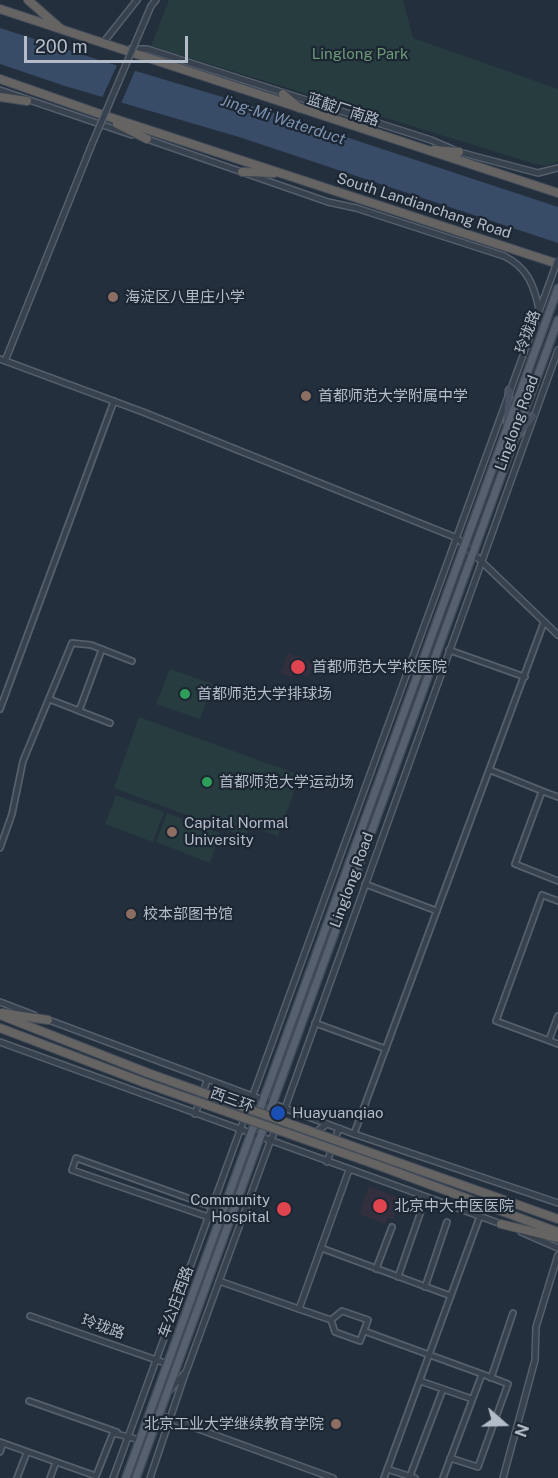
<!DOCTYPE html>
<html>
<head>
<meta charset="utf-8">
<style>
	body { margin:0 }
	#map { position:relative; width:558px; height:1478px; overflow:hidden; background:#242f3e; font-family:"Public Sans",sans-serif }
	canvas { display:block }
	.north { position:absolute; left:474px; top:1394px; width:60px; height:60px; -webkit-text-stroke:4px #1d2633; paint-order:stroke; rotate:110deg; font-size:16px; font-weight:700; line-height:24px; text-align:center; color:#b4bcc9 }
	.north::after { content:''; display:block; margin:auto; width:21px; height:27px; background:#b4bcc9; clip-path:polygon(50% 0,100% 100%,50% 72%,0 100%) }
	.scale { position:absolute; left:24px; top:36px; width:164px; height:27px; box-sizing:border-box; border:3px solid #b4bcc9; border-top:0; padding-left:8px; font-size:18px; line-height:21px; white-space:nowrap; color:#b4bcc9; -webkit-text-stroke:4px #1d2633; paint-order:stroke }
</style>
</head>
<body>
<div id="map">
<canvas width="558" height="1478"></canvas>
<div class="north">N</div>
<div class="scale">200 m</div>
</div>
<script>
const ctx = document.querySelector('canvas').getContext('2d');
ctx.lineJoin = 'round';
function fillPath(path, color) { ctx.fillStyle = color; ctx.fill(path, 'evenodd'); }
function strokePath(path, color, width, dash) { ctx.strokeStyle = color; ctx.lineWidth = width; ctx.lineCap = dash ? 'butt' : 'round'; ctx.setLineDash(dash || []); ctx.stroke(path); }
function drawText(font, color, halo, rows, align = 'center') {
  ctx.font = font + ' "Public Sans","Noto Sans SC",sans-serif'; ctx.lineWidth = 4.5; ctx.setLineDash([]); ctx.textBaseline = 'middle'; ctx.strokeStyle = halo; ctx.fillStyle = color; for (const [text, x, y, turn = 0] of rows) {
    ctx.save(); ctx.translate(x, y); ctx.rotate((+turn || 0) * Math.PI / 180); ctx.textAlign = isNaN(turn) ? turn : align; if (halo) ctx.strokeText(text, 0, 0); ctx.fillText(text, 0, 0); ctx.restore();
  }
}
fillPath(new Path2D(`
	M288,653L314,663L308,677L294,672L291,677L280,673Z
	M369,1186L400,1198L393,1219L388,1217L385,1224L359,1214Z`), '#32303f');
fillPath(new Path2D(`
	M169,0H403L413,38L558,89V162L545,166L532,163L151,46Z
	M170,669L213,684L200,719L156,704Z
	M139,717L300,775L278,836L250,826L245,837L114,788Z
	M116,795L164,812L153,842L105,824Z
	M167,813L220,833L210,863L156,842Z`), '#263c3f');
fillPath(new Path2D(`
	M0,28L102,61L246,104L558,207V243L239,137L65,86L0,64Z`), '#394c67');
fillPath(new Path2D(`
	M118,63L136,68L120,106L101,100Z`), '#242f3e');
const minor = new Path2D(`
	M449,650L525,677
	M49,699L110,723
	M0,709L114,401
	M79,711L102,649
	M490,770L542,791
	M558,797L542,791L515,864L558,881
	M0,848L12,814L23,761L72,643L91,645L132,661
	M365,884L437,911
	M558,901L542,895L496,1021L558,1044
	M315,1023L386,1049
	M549,1040L558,1016
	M354,1134L544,622
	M220,1221L72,1170L76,1158L224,1211
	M321,1248L451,1296
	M376,1269L392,1227
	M398,1277L421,1211
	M425,1287L447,1222
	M299,1309L331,1320
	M342,1311L368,1320L360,1341L335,1332L331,1320Z
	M30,1316L168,1364
	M364,1331L482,1374L443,1478
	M491,1378L513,1313
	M420,1381L472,1399
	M29,1401L117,1432
	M0,1442L96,1476L113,1433L140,1440
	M0,1452L3,1443
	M450,1458L478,1467L508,1384L482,1374
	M387,1469L415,1478
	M410,1476L443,1389
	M17,1478L27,1452
	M50,1478L56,1462
	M384,1478L480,1216`);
const tertiary = new Path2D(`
	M151,6L156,0
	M103,43L137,0
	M130,49H147L431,140L459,152L538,173L558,168
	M0,90L132,135
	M144,138L328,202L356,208L504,256C527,267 534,285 539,309
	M0,359L143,412L457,538L558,635
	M5,361L92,144
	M0,1002L34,1015
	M46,1019L354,1134L558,1203
	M0,1042L504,1225
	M195,1114L207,1081
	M255,1118L309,1137L327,1124
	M327,1162L339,1128
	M521,1232L558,1248
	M219,1281L299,1309L349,1170
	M168,1392L186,1372L270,1142L285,1108L558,350
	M160,1415L333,1478
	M113,1478L552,276
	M150,1478L185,1374
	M503,1478L535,1360L536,1327L558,1255`);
const secondary = new Path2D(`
	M507,423L509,390
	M517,436L533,416`);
const primary = new Path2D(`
	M126,1478L558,288
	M136,1478L558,320`);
const trunk = new Path2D(`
	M28,0L61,29
	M0,9L558,193
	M0,79L100,114L558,264
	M283,94L299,108
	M0,97L27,101
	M117,124L147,139
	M434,150L459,152
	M242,172L274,173
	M2,1013L48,1020
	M0,1015L148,1073
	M0,1028L145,1083
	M380,1156L558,1219
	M377,1165L558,1232
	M501,1224L558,1238`);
strokePath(minor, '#565f6c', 8);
strokePath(tertiary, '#565f6c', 8);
strokePath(secondary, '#565f6c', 9);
strokePath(primary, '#414a57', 10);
strokePath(trunk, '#434c59', 10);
strokePath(minor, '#38414e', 4.5);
strokePath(tertiary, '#38414e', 5);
strokePath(secondary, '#465061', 6);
strokePath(primary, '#56606e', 7);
strokePath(trunk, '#656462', 8);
const tertiaryBridge = new Path2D(`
	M92,144L151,6
	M552,276L558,259`);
const trunkBridge = new Path2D(`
	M148,1073L380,1156
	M145,1083L377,1165`);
strokePath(tertiaryBridge, '#565f6c', 8, []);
strokePath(trunkBridge, '#434c59', 10, []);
strokePath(tertiaryBridge, '#38414e', 5);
strokePath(trunkBridge, '#656462', 8);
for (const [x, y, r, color] of [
	[113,297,6,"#8d6e63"],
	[306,396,6,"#8d6e63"],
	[298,667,8,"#e0444e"],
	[185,694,6,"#2e9e5b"],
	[207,782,6,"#2e9e5b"],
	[172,832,6,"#8d6e63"],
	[131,914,6,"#8d6e63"],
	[278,1113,8,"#1a4fb4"],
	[380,1206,8,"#e0444e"],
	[284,1209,8,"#e0444e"],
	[336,1424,6,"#8d6e63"]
]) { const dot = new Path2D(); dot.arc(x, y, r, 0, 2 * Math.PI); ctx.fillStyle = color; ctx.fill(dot); strokePath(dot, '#1d2633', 2); }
drawText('15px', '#6b9a76', '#1d2633', [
	["Linglong Park",360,54]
]);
drawText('15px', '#b4bcc9', '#1d2633', [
	["蓝靛厂南路",343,110,18],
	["South Landianchang Road",424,206,18],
	["玲珑路",528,332,-70],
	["Linglong Road",517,423,-70],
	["Linglong Road",352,880,-70],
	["西三环",232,1100,20],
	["车公庄西路",176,1302,-70],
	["玲珑路",103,1327,19]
]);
drawText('15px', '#b4bcc9', '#1d2633', [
	["海淀区八里庄小学",125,297],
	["首都师范大学附属中学",318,396],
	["首都师范大学校医院",312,667],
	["首都师范大学排球场",197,694],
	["首都师范大学运动场",219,782],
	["Capital Normal",184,823],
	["University",184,840],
	["校本部图书馆",143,914],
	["Huayuanqiao",292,1113],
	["Community",270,1200,"right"],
	["Hospital",270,1217,"right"],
	["北京中大中医医院",394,1206],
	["北京工业大学继续教育学院",324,1424,"right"]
], 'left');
drawText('italic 16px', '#7c92b1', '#1d2633', [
	["Jing-Mi Waterduct",283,120,18]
]);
</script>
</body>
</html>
